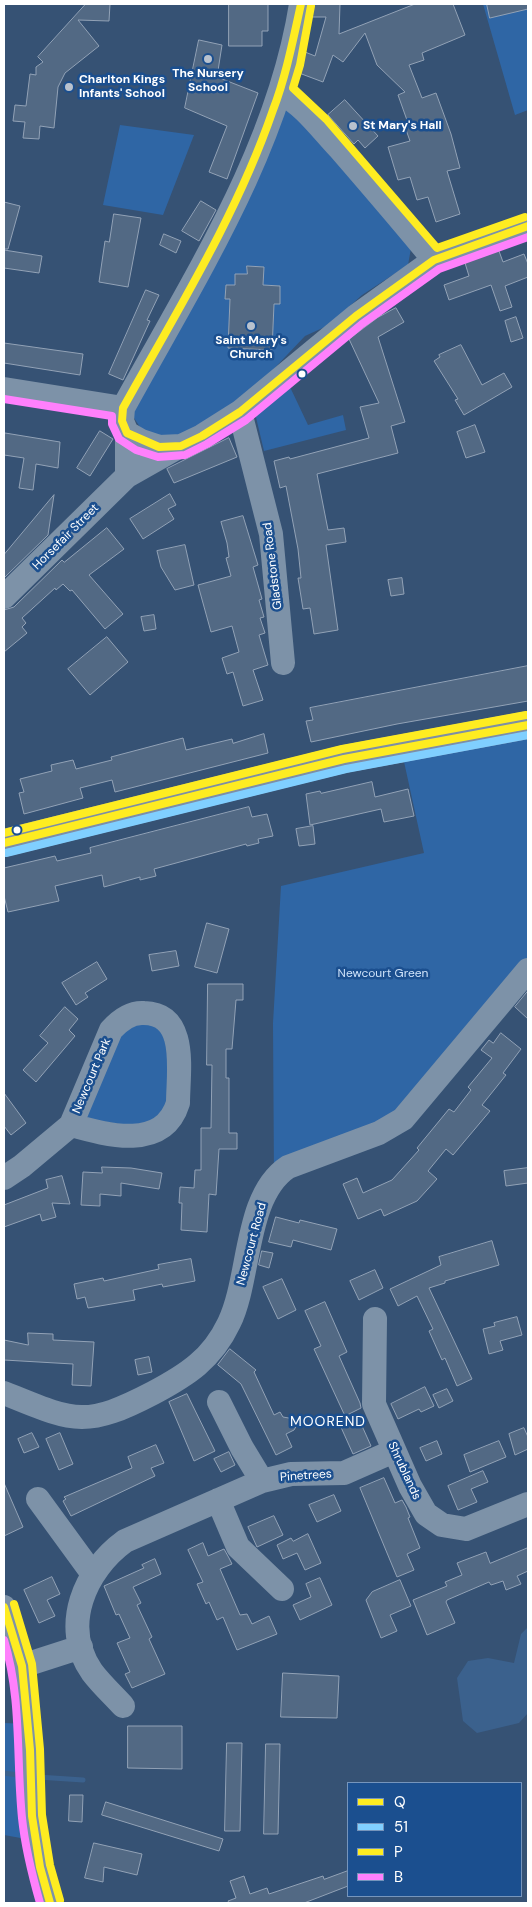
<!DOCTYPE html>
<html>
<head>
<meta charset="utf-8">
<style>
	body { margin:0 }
	#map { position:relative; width:532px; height:1907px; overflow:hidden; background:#365274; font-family:"DM Sans",sans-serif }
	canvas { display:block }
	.frame { position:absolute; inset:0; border:5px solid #fff; pointer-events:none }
	.legend { position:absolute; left:347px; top:1782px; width:175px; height:115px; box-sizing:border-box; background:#1b4f8f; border:1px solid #7695bc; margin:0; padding:6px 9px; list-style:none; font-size:15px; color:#fff }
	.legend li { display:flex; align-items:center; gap:10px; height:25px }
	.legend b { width:25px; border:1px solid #7695bc }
</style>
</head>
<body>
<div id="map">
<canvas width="532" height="1907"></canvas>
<div class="frame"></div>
<ul class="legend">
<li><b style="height:6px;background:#feec21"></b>Q</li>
<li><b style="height:6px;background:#80cfff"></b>51</li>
<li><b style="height:6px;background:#feec21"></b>P</li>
<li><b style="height:6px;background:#ff80fc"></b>B</li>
</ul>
</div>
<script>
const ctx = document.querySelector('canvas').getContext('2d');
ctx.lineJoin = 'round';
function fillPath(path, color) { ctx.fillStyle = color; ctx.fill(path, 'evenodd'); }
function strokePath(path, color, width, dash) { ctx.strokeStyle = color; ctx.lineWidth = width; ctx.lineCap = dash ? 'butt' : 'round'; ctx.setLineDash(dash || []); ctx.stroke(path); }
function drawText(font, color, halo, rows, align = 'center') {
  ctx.font = font + ' "DM Sans",sans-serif'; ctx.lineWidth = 5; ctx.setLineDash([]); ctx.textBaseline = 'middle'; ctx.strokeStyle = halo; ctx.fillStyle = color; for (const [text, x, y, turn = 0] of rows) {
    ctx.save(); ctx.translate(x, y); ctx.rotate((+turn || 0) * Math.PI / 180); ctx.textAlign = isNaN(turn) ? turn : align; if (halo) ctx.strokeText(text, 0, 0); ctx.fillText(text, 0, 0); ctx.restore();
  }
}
fillPath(new Path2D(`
	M483,4H528V110L515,115Z
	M293,110L411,248L408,265L362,295L329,325L305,336L268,375L212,420L182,439L160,438L142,430L130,412L285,111ZM247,266L264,267L263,285L280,286V304H274L272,350L228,348L230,299H225L226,285H235V274H247Z
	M120,125L194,135L163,215L103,205Z
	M290,387L308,425L343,415L346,430L264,451L255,413Z
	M528,725V970L419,1102L274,1179L273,1023L281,886L424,853L401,748Z
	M137,1020L166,1031L170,1106L150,1129L88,1119L85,1114L115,1036Z
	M4,1723L27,1724L26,1839L4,1835Z`), '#2f66a5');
fillPath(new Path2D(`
	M528,1627V1713L519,1723L477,1733L463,1721L457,1678L468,1661L488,1658L514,1663L521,1634Z`), '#3b618d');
strokePath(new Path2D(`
	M4,1773L25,1776
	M38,1777L83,1780`), '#3b618d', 5);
const building = new Path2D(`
	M86,4H110L109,21L78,20L99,46L65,73L58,87L54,128L40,126L39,139L23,138L25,122L13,121L15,105L26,106L30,74L36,75V67L43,62L38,57Z
	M229,4H268V31H262V46H229Z
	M314,4H340L339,34L415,4H453L465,35L422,53L424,60L409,65L422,98L436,93L451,134L460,168L447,171L460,214L436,222L428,197L417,200L410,177L398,180L388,147L410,141L404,124L408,123L398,95L405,92L377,65L365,33L343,62L333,55L323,82L299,73L305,52L315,56L326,17H312Z
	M487,4H528V9L490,18Z
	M199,40L222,45L217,77L258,93L227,179L209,172L227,126L185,108Z
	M345,100L378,136L365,148L358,140L354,144L328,115Z
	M201,201L216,210L199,241L182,231Z
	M4,202L20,206L8,249H4Z
	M114,214L141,218L128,287L99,282L105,241L109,242Z
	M164,234L181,241L176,253L160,245Z
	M4,250L42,256L39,273L4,268Z
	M499,251L503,262L524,254L528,264V277L505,286L512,307L500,311L491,285L449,300L444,285L469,276L465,263Z
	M247,266L264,267L263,285L280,286V304H274L272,350L228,348L230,299H225L226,285H235V274H247Z
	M146,290L159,295L147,320L150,321L123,380L109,374Z
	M396,308L404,322L378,337L405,422L391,426L398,453L317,474L328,530L344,528L346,542L326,545L338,630L314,634L310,608L303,609L298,578H301L298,549L286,486L280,488L274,461L289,457L290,459L369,438L360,407L379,403L349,339L377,318Z
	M516,317L523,338L511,342L505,321Z
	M4,343L83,354L80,375L4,363Z
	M461,345L482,385L504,373L512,387L464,415L455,400L458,399L434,361L440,357L439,355Z
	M475,425L485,452L466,458L457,432Z
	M100,431L113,439L90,476L77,468Z
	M5,433L60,442L58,468L36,464L33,490L19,488L24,458L4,455Z
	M229,438L237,457L174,483L167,469Z
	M170,494L176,505L168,509L174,519L143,539L130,519Z
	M54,495L48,535L4,578V555Z
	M243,516L258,565L253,567L262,599L259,600L264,617L260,618L265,633L259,635L268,665L253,670L263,700L243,706L233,672L227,674L222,658L239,652L232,626L211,632L198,585L231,576L226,558L229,557L227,543L221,522Z
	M107,528L124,549L89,575L123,614L105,629L72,590L70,591L63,584L56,590L55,588L22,618L26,623L22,627L27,633L4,652V610L14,607L62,560L64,562Z
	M185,545L194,585L175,590L161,567L157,551Z
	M402,578L404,594L391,596L388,580Z
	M154,615L156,629L144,631L141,617Z
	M107,637L128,662L90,695L68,669Z
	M528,666V701L397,724L311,742L306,721L313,720L310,708Z
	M264,734L268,753L115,792L112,780L80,788L83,798L24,814L19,793L24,792L20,779L52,771L51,765L73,760L76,769L112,760L111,757L183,738L186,750L232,739L233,743Z
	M372,782L375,797L408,789L414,816L384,822L381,809L310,825L306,794L320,791L321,793Z
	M249,807L252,817L267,814L273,836L258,839L259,843L247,846L246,844L154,869L156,876L140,880V877L104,887L102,875L55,886L59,901L8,912L4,896V868L55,856L57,861L91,853L90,848Z
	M313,826L315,844L299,846L296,829Z
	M207,923L229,929L217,973L195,967Z
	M176,951L179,966L152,971L149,955Z
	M97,962L107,979L85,993L88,997L76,1005L62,983Z
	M208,984H243V1000H236L232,1049H226V1078H229V1133H237V1149H219L216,1195L209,1194L207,1232L181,1230L182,1203H179L180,1187L194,1188L195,1170H201V1128H211L212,1065H207Z
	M528,991V1019L515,1007Z
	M65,1007L78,1019L69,1030L75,1036L36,1082L23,1070L48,1043L40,1036Z
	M501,1033L521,1049L503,1073L506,1075L482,1105L490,1111L453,1155L446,1149L428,1171L437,1179L417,1201L384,1216L381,1209L358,1219L343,1184L357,1178L363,1193L392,1180L419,1150L417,1148L449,1109L454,1112L471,1090L468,1087L492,1058L481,1050L489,1040L493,1043Z
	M4,1093L26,1123L11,1135L4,1126Z
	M102,1167L131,1168L162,1173L159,1189L121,1183V1196L100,1194V1206L81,1205L83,1172L102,1173Z
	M528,1168V1183L506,1186L504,1171Z
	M62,1176L70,1204L52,1203L56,1217L42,1221L40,1214L4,1227V1205L48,1188L46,1180Z
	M276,1217L299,1223L300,1220L337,1229L331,1250L293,1240L291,1247L269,1242Z
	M492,1241L499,1265L445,1281V1283L429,1288L472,1379L457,1386L445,1358L442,1360L429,1331L433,1329L417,1296L398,1306L390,1289L441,1265L439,1257Z
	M262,1251L273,1253L269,1268L259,1265Z
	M191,1259L195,1281L163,1287L162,1284L133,1290L135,1300L88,1308L85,1297L77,1299L74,1284L103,1278L104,1281L159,1269L158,1265Z
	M375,1270L383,1288L359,1300L350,1281Z
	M282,1279L296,1310L278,1319L263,1287Z
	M325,1302L347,1352L339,1356L360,1403L361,1408L345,1416L314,1349L321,1346L305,1311Z
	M517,1317L522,1335L500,1341L503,1350L489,1354L483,1329L495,1326L494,1323Z
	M28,1333L53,1334V1340L94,1342L91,1386L72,1385L73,1364L4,1360V1340L28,1345Z
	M230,1349L256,1370L254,1372L274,1415L280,1412L283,1417L300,1420L294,1430L286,1434L292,1447L276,1455L241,1384L218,1365Z
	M149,1357L152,1372L138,1375L135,1360Z
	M425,1387L434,1406L421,1412L419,1409L398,1419L391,1404Z
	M447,1389L453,1401L439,1408L433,1395Z
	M187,1394L215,1451L194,1461L169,1402Z
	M358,1417L371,1446L353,1454L340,1425Z
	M524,1428L528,1437V1449L515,1455L509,1434Z
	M32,1433L39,1447L24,1453L18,1439Z
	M60,1433L73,1464L59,1470L46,1439Z
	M437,1441L442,1454L426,1461L420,1448Z
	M499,1441L506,1457L470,1472L464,1455Z
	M156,1445L164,1463L151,1468L155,1476L71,1516L63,1501L66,1499L64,1497L132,1468L128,1457Z
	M229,1452L235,1465L221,1472L214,1459Z
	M483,1471L488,1482L471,1489L477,1502L458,1510L448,1486Z
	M384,1478L395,1503L402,1500L406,1507L410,1517L408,1518L420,1548L407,1554L414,1570L397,1577L360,1488Z
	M4,1483L23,1527L4,1536Z
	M334,1495L341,1511L317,1522L309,1505Z
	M274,1516L283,1535L257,1547L248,1527Z
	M308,1534L321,1563L305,1570L297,1553L283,1559L277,1545L291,1538L293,1541Z
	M203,1543L208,1556L224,1549L229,1558L232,1564L220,1569L240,1615L247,1614L252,1624L269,1616L277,1634L237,1650L223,1617L217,1620L209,1602L206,1604L197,1584L203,1582L188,1550Z
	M528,1548V1571L517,1576L521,1584L506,1590L503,1581L491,1585L489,1582L447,1600L446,1602L455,1623L427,1635L413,1600L447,1586L445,1582L462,1575L457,1563L486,1552L490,1563Z
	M155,1559L161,1574L133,1587L141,1603L137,1605L152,1637L149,1639L165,1674L132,1688L125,1674L130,1672L117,1643L130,1638L119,1614L116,1615L104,1586L144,1568L142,1565Z
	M52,1577L60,1594L47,1600L55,1616L39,1623L24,1590Z
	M320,1578L332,1605L300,1620L293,1605L311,1597L306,1584Z
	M400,1580L411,1606L390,1615L397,1631L381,1638L366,1600L372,1592Z
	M283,1673L339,1676L337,1718L281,1717Z
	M128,1726H182V1769L128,1768Z
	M227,1743H242L240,1831H225Z
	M266,1744H280L278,1834H264Z
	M70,1795H83L82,1822L69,1821Z
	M106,1802L223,1839L219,1851L102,1815Z
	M94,1843L142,1854L137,1875L104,1867L103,1882L85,1878Z
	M348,1871V1886L304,1903H229L228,1901L236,1898L230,1881L244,1876L250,1894L267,1888L269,1894L323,1876L324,1879Z`);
fillPath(building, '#526984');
strokePath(building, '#92a2b6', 1);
strokePath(new Path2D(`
	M281,93C304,105 321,129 339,148C371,185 403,222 434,260
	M4,389L123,408
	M240,412L271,534L283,663
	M127,433L141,441L159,447L181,446L202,436L240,412L356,316L434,260L528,226
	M127,476V433L122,421L123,408C193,280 278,150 301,4
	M4,597L127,476L180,446
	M4,1178L22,1166L71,1125L111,1030C120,1020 130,1012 144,1013C189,1014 178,1072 178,1103C163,1151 107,1135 71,1125
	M375,1319L374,1404L410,1486L426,1514L442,1525L466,1529L528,1504
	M4,1393C73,1421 84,1429 153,1393C187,1375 212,1359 229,1323C251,1278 244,1196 288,1167L379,1133L403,1119L528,970
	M219,1402L242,1448L262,1481
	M38,1499L92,1573
	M218,1500L238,1547L282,1589
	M4,1607L22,1666L30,1750L32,1816L40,1867L50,1903
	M22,1666L81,1647
	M123,1706C113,1695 101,1684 92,1672C60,1626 85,1570 125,1541L262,1481L291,1474L344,1473L394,1451`), '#7d92a8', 24);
strokePath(new Path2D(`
	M4,843L344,759L528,725`), '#7d8ea7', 28);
strokePath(new Path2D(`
	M301,4C293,40 286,76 273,110C237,215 177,311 123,408L122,421L127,433L159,447L181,446L202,436L240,412L356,316L434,260L528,226
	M4,843L344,759L528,725
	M4,1607L22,1666L30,1750L32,1816L40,1867L50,1903`), '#feec21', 8);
strokePath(new Path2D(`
	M6,853L346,769L528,735`), '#80cfff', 8);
strokePath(new Path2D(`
	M311,6L300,65L293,88L326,119L437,248L525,217
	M4,833L342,749L526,715
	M14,1604L32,1664L40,1749L42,1815L50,1865L60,1900`), '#feec21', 8);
strokePath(new Path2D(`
	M4,399L112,416V424L119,439L136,450L158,457L185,455L207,444L246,420L362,324L439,269L528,237
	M4,1640C22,1699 16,1758 22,1818C25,1847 32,1875 40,1903`), '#ff80fc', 8);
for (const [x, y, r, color] of [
	[208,59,5,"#b9c2ce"],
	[69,87,5,"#b9c2ce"],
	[353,126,5,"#b9c2ce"],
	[251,326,5,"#b9c2ce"],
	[302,374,4.5,"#fff"],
	[17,830,4.5,"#fff"]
]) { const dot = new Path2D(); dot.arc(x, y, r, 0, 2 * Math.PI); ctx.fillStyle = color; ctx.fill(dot); strokePath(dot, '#1b4f8f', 2); }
drawText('bold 12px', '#fff', '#1b4f8f', [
	["The Nursery",208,74],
	["School",208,88],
	["Charlton Kings",79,80,"left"],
	["Infants' School",79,94,"left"],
	["St Mary's Hall",363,126,"left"],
	["Saint Mary's",251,341],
	["Church",251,355]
]);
drawText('12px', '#fff', '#1b4f8f', [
	["Horsefair Street",66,537,-45],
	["Gladstone Road",273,566,-97],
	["Newcourt Park",92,1076,-67],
	["Newcourt Road",252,1244,-75],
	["Shrublands",404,1471,65],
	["Pinetrees",306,1476,-4]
]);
drawText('12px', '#cfe3fa', '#1b4f8f', [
	["Newcourt Green",383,974]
]);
ctx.letterSpacing = '1px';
drawText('14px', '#fff', '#1b4f8f', [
	["MOOREND",328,1422]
]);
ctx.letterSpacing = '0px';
</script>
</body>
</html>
